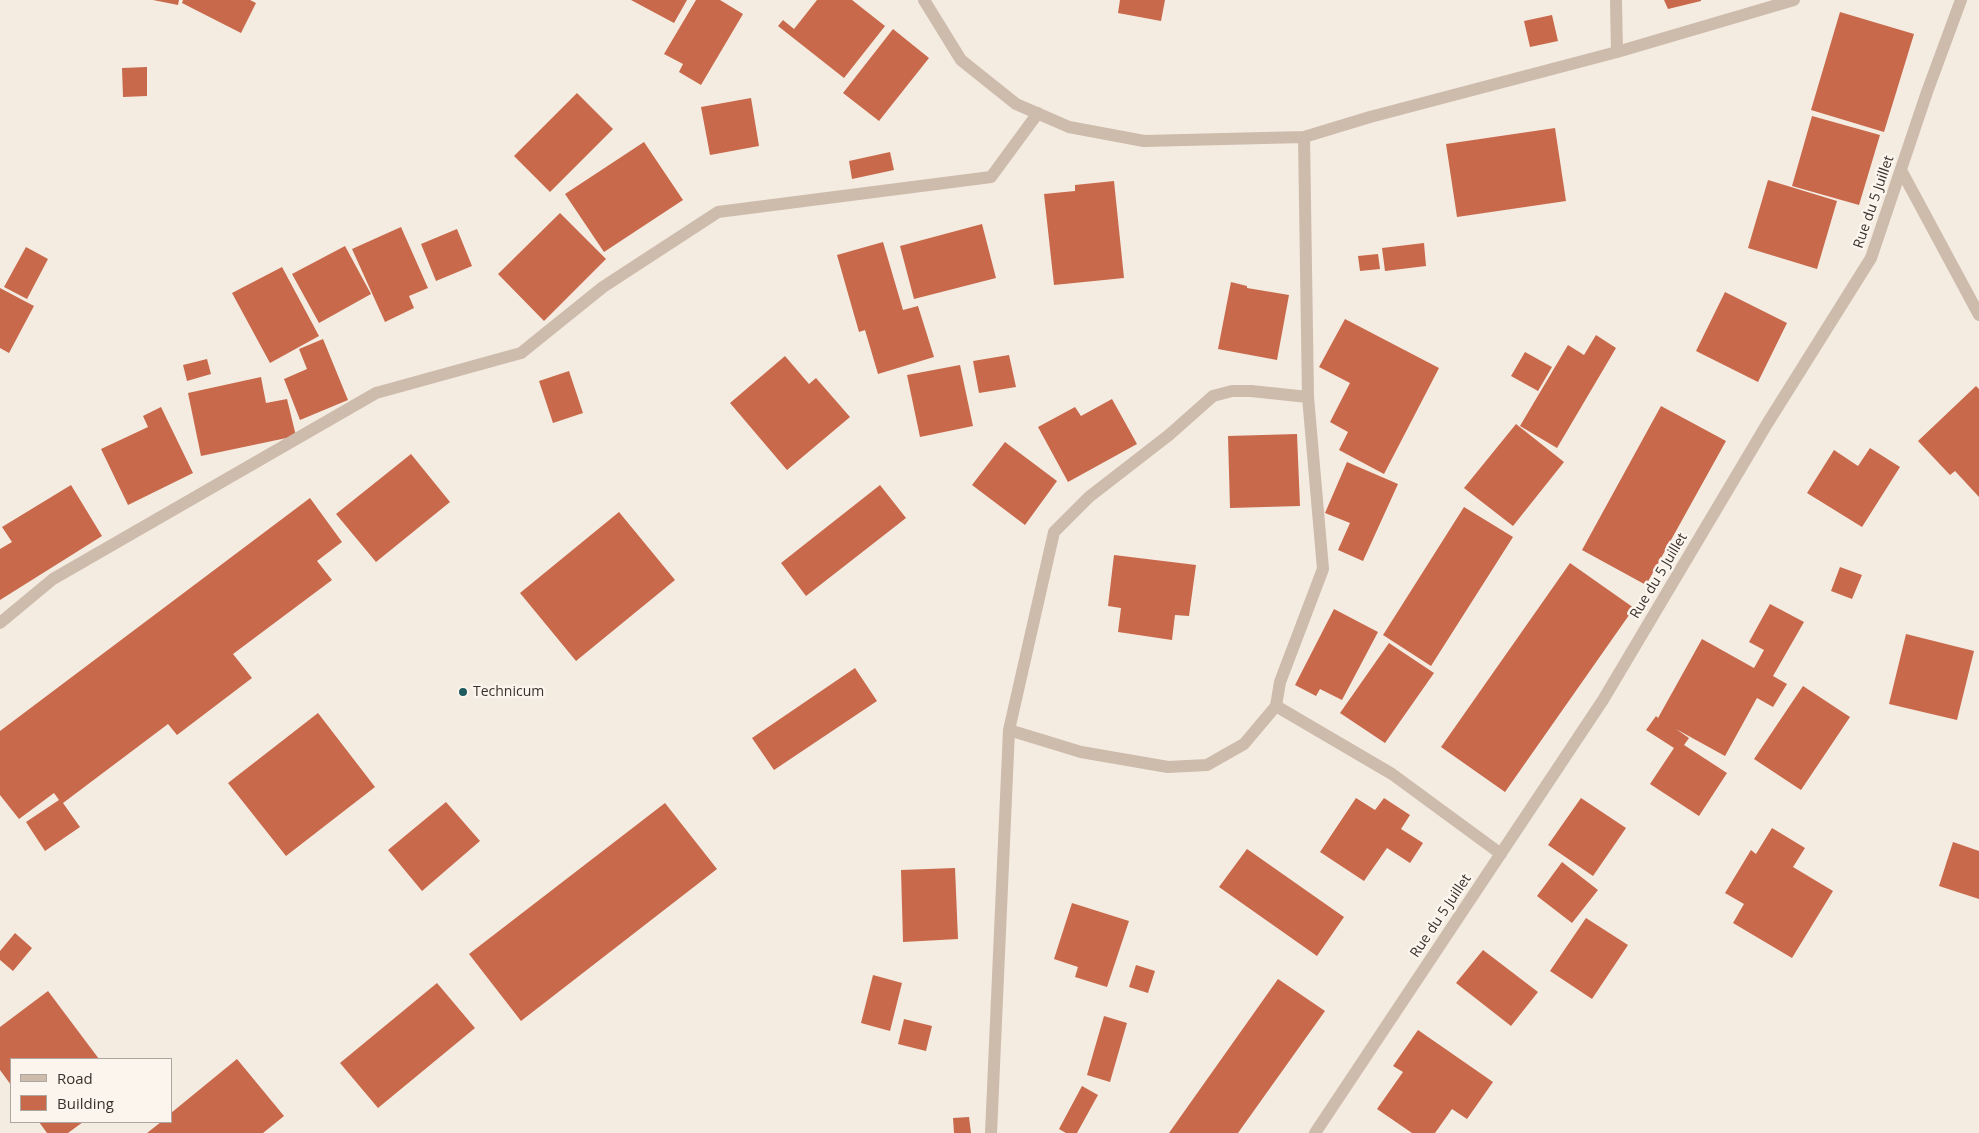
<!DOCTYPE html>
<html>
<head>
<meta charset="utf-8">
<style>
	body { margin:0 }
	#map { position:relative; width:1979px; height:1133px; overflow:hidden; background:#f4ebe1; font-family:"Open Sans",sans-serif }
	canvas { display:block }
	.legend { position:absolute; left:10px; top:1058px; width:162px; height:65px; box-sizing:border-box; background:#fbf5ee; border:1px solid #aea6a0; margin:0; padding:6px 9px; list-style:none; font-size:15px; color:#3b302b }
	.legend li { display:flex; align-items:center; gap:10px; height:25px }
	.legend b { width:25px; border:1px solid #aea6a0 }
</style>
</head>
<body>
<div id="map">
<canvas width="1979" height="1133"></canvas>
<ul class="legend">
<li><b style="height:6px;background:#cdbbac"></b>Road</li>
<li><b style="height:14px;background:#c8694b"></b>Building</li>
</ul>
</div>
<script>
const ctx = document.querySelector('canvas').getContext('2d');
ctx.lineJoin = 'round';
function fillPath(path, color) { ctx.fillStyle = color; ctx.fill(path, 'evenodd'); }
function strokePath(path, color, width, dash) { ctx.strokeStyle = color; ctx.lineWidth = width; ctx.lineCap = dash ? 'butt' : 'round'; ctx.setLineDash(dash || []); ctx.stroke(path); }
function drawText(font, color, halo, rows, align = 'center') {
  ctx.font = font + ' "Open Sans",sans-serif'; ctx.lineWidth = 5; ctx.setLineDash([]); ctx.textBaseline = 'middle'; ctx.strokeStyle = halo; ctx.fillStyle = color; for (const [text, x, y, turn = 0] of rows) {
    ctx.save(); ctx.translate(x, y); ctx.rotate((+turn || 0) * Math.PI / 180); ctx.textAlign = isNaN(turn) ? turn : align; if (halo) ctx.strokeText(text, 0, 0); ctx.fillText(text, 0, 0); ctx.restore();
  }
}
fillPath(new Path2D(`
	M153,0H179L178,5Z
	M183,0H250L256,3L241,33L182,3Z
	M631,0H687L674,23Z
	M696,0H720L743,14L701,85L679,72L683,64L664,54Z
	M817,0H852L885,26L844,78L778,26L783,20L794,29Z
	M1120,0H1165L1161,21L1118,13Z
	M1664,0H1701V1L1668,9Z
	M1840,12L1914,34L1884,132L1811,110Z
	M1552,15L1558,41L1530,47L1524,21Z
	M893,29L929,58L879,121L843,93Z
	M147,67V96L123,97L122,68Z
	M577,93L613,129L550,192L514,156Z
	M751,98L759,146L710,155L701,107Z
	M1812,116L1880,135L1859,205L1792,186Z
	M1555,128L1566,201L1457,217L1446,144Z
	M644,142L683,200L604,252L565,194Z
	M890,152L894,170L852,179L849,161Z
	M1768,180L1837,201L1817,269L1748,248Z
	M1114,181L1124,278L1054,285L1044,194L1075,191V185Z
	M560,213L606,259L544,321L498,274Z
	M982,224L996,278L914,299L900,246Z
	M401,227L428,288L409,296L414,308L385,322L352,249Z
	M457,229L472,266L436,281L421,244Z
	M883,242L903,310L918,306L934,357L878,374L865,330L859,332L837,255Z
	M1424,243L1426,266L1385,271L1382,248Z
	M345,246L371,294L319,323L292,274Z
	M26,247L48,259L27,299L4,287Z
	M1378,254L1380,269L1360,271L1358,256Z
	M282,267L319,336L270,363L232,293Z
	M1231,282L1247,286V288L1289,295L1277,360L1218,349Z
	M0,288L34,306L9,353L0,348Z
	M1725,292L1787,323L1758,382L1696,351Z
	M1345,319L1439,368L1384,474L1339,450L1348,432L1330,422L1350,383L1319,367Z
	M1596,335L1616,348L1557,448L1520,426L1568,345L1584,355Z
	M323,339L348,400L300,420L284,379L307,369L299,349Z
	M1525,352L1552,367L1538,391L1511,376Z
	M1009,355L1016,387L979,393L973,361Z
	M785,356L809,384L816,378L850,417L787,470L730,403Z
	M207,359L211,374L187,381L183,365Z
	M960,365L973,426L920,437L907,375Z
	M569,371L583,413L553,423L539,381Z
	M261,377L266,403L287,399L296,436L201,456L188,393Z
	M1976,386L1979,389V497L1955,471L1950,475L1918,441Z
	M1112,399L1137,444L1068,482L1038,427L1075,407L1081,416Z
	M1661,406L1726,441L1646,585L1582,550Z
	M161,407L193,473L128,505L101,449L148,427L143,416Z
	M1516,424L1564,462L1513,526L1464,488Z
	M1297,434L1300,506L1230,508L1228,436Z
	M1005,442L1057,481L1025,525L972,485Z
	M1870,448L1900,467L1862,527L1807,493L1834,450L1858,466Z
	M411,454L450,502L376,562L336,514Z
	M1347,462L1398,484L1363,561L1338,550L1350,523L1325,513Z
	M71,485L102,536L0,600V549L12,542L2,527Z
	M880,485L906,518L806,596L781,563Z
	M310,498L342,542L317,561L332,580L233,654L252,678L177,735L168,724L63,803L80,827L45,851L26,822L59,800L54,793L19,819L0,795V731Z
	M1464,507L1513,537L1431,666L1383,635Z
	M619,512L675,580L576,661L520,593Z
	M1114,555L1196,565L1189,616L1175,615L1172,640L1118,632L1121,608L1108,606Z
	M1570,563L1634,608L1505,792L1441,747Z
	M1840,567L1862,575L1852,599L1831,591Z
	M1770,604L1804,622L1773,676L1787,684L1773,707L1757,698L1725,756L1676,729L1689,738L1684,745L1727,773L1699,816L1650,784L1674,748L1646,730L1656,716L1658,718L1702,639L1754,668L1764,650L1749,642Z
	M1334,609L1378,632L1342,700L1320,689L1316,696L1295,685Z
	M1906,634L1974,651L1957,720L1889,704Z
	M1389,643L1434,673L1385,743L1340,713Z
	M855,668L877,701L774,770L752,738Z
	M1803,686L1850,717L1801,790L1754,759Z
	M318,713L375,787L286,856L228,783Z
	M1356,798L1375,810L1384,798L1410,815L1401,829L1423,843L1410,863L1387,848L1364,881L1320,852Z
	M1581,798L1626,828L1593,876L1548,845Z
	M446,802L480,841L422,891L388,850Z
	M665,803L717,869L521,1021L469,954Z
	M1772,828L1805,848L1793,867L1833,891L1792,958L1733,923L1744,904L1725,893L1751,850L1756,854Z
	M1953,842L1979,851V899L1939,886Z
	M1247,849L1344,917L1317,956L1219,887Z
	M1562,862L1598,890L1572,923L1537,896Z
	M955,868L958,939L903,942L901,870Z
	M1072,903L1129,921L1107,987L1075,977L1078,967L1054,959Z
	M1586,918L1628,945L1592,999L1550,971Z
	M15,933L32,948L13,971L0,960V951Z
	M1483,950L1538,992L1511,1026L1456,983Z
	M1136,965L1155,971L1148,993L1129,987Z
	M873,975L902,983L890,1031L861,1023Z
	M1278,979L1325,1011L1238,1133H1169Z
	M437,983L475,1028L378,1108L340,1063Z
	M48,991L99,1059H11V1085L0,1070V1027Z
	M1104,1016L1127,1023L1110,1082L1087,1075Z
	M904,1019L932,1026L926,1051L898,1044Z
	M1418,1030L1493,1082L1467,1119L1452,1109L1435,1133H1412L1377,1109L1403,1072L1393,1066Z
	M237,1059L284,1116L263,1133H147L161,1122H171V1113Z
	M1082,1086L1098,1095L1077,1133H1066L1059,1129Z
	M969,1117L971,1133H954L953,1118Z
	M39,1122H83L68,1133H47Z`), '#c8694b');
strokePath(new Path2D(`
	M924,0L961,60L1016,104L1069,127L1144,141L1304,137L1370,117L1617,52L1794,0
	M1616,0L1617,52
	M1901,170L1979,315
	M0,623L53,579L376,393L521,353L603,287L718,212L991,177L1038,113
	M1276,706L1392,774L1501,854
	M1009,730L1081,752L1168,767L1207,765L1244,744L1276,706L1280,682L1323,569L1308,397L1304,137
	M991,1133L1009,730L1054,532L1089,497L1169,435L1213,396L1232,391H1251L1308,397
	M1315,1133L1603,700L1767,424L1871,258L1927,92L1961,0`), '#cdbbac', 12);
for (const [x, y, r, color] of [
	[463,692,5,"#1f5a5e"]
]) { const dot = new Path2D(); dot.arc(x, y, r, 0, 2 * Math.PI); ctx.fillStyle = color; ctx.fill(dot); strokePath(dot, '#fbf5ee', 2); }
drawText('14px', '#3b302b', '#fbf5ee', [
	["Rue du 5 Juillet",1874,202,-71],
	["Rue du 5 Juillet",1659,576,-59],
	["Rue du 5 Juillet",1441,916,-56]
]);
drawText('14px', '#3b302b', '#fbf5ee', [
	["Technicum",473,692]
], 'left');
</script>
</body>
</html>
